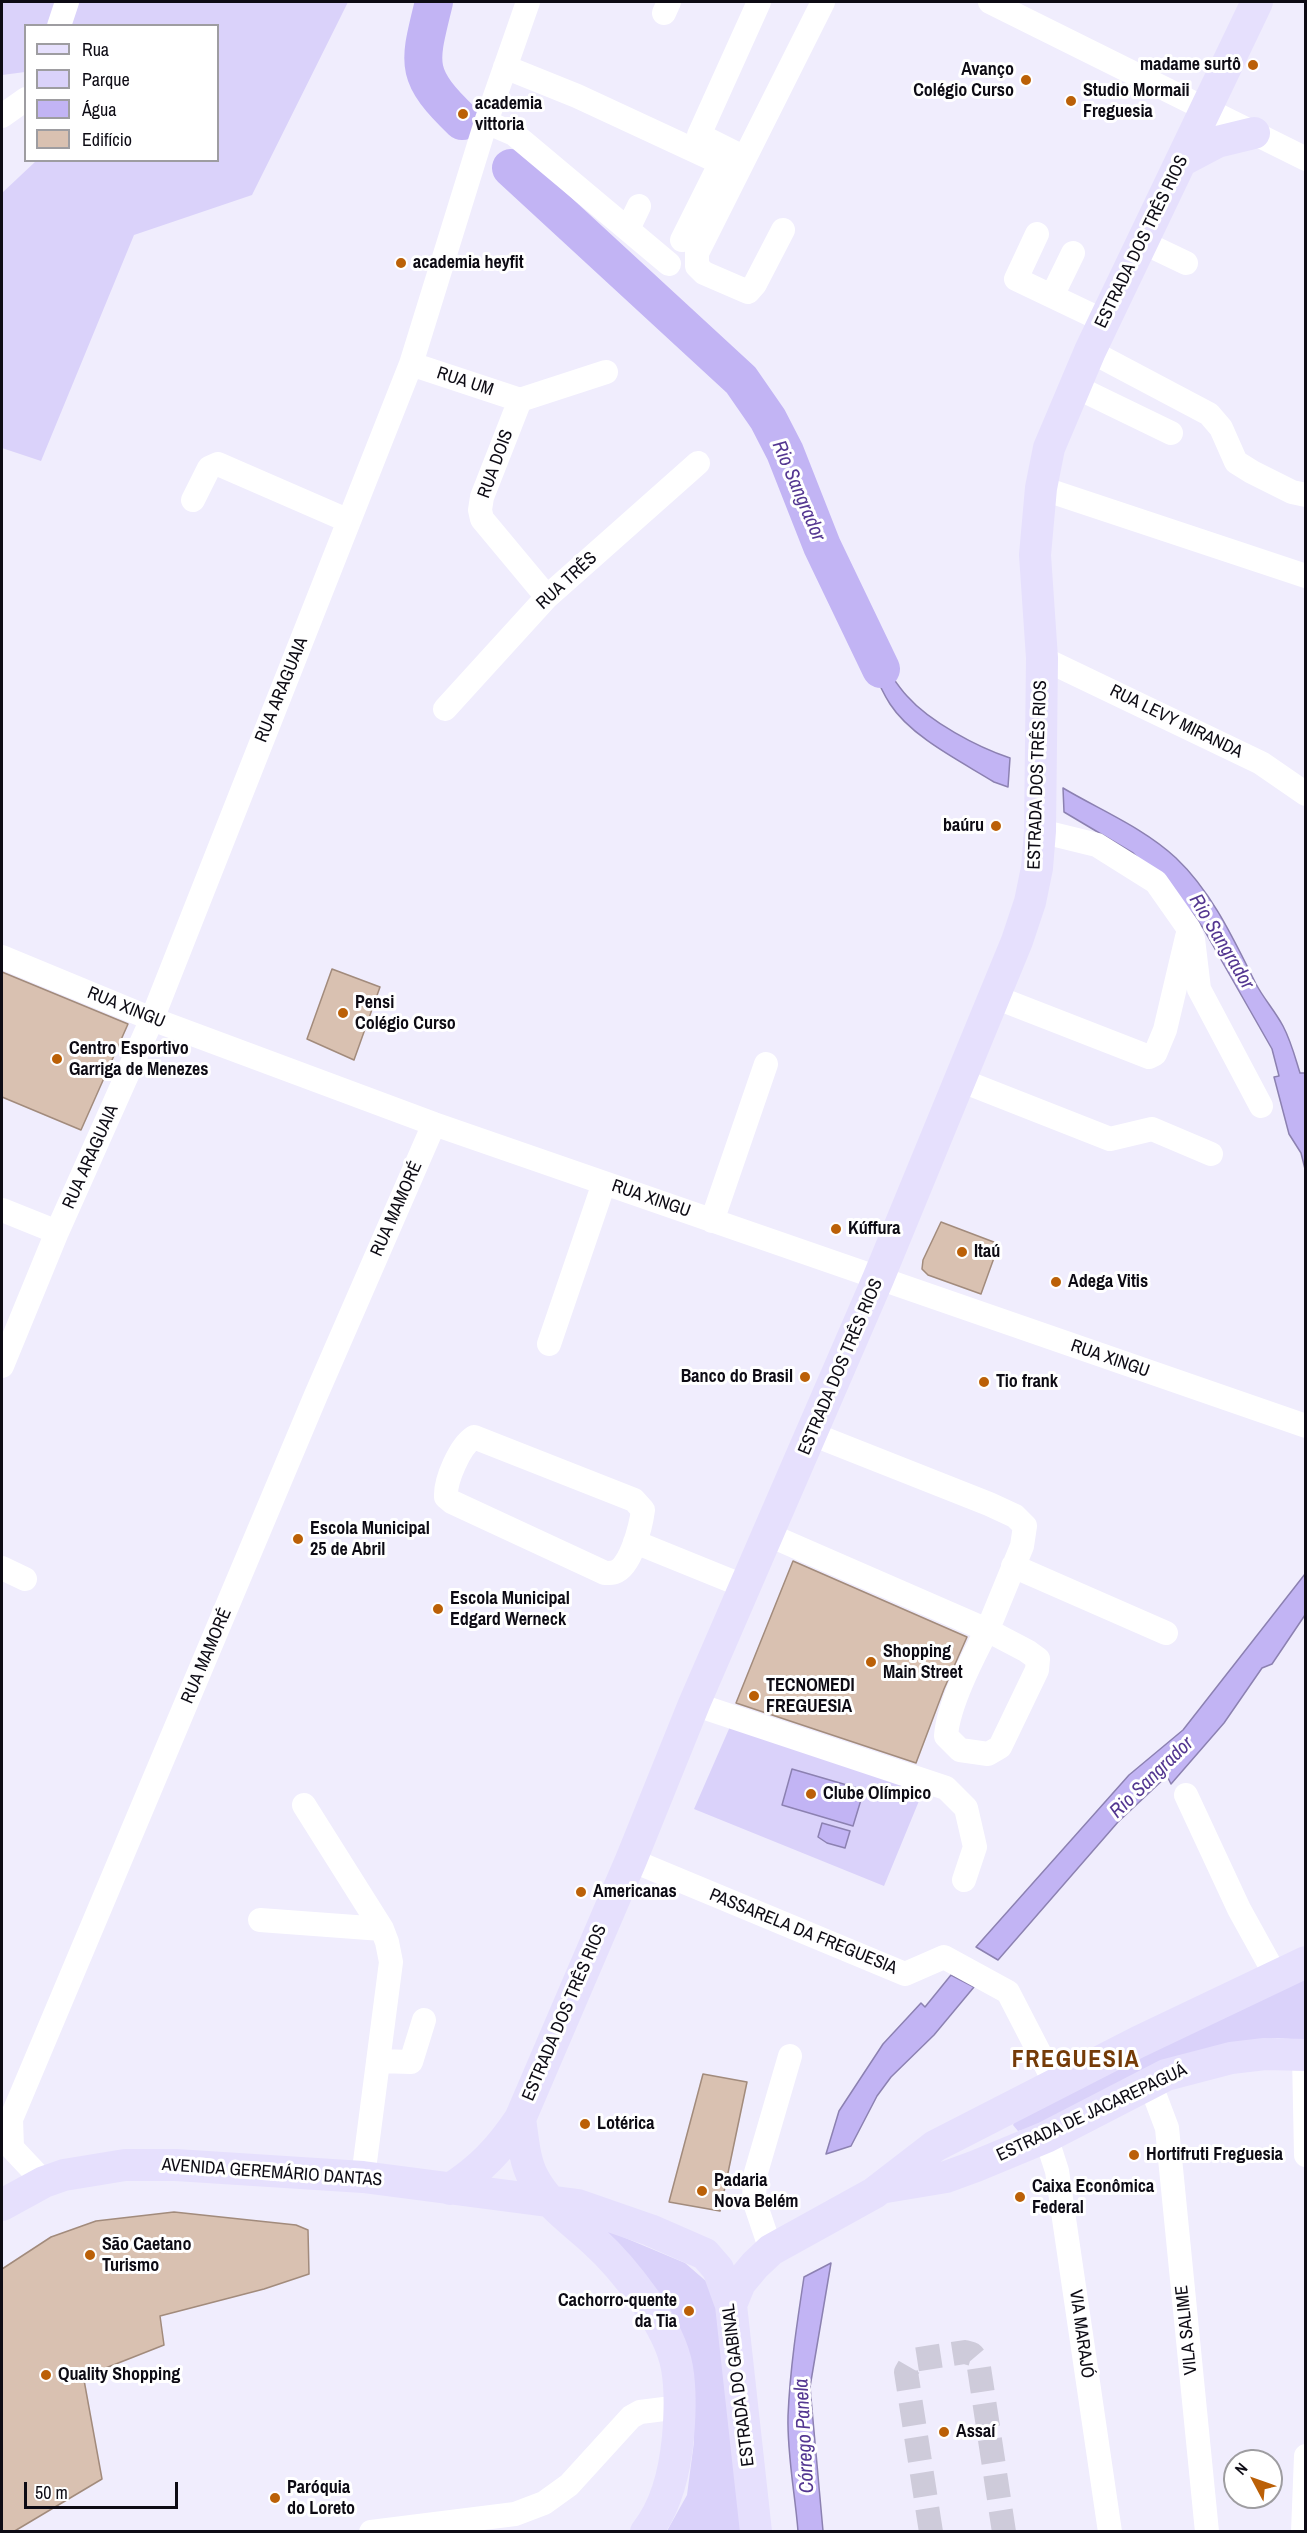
<!DOCTYPE html>
<html>
<head>
<meta charset="utf-8">
<style>
	body { margin:0 }
	#map { position:relative; width:1307px; height:2533px; overflow:hidden; background:#f0edfd; font-family:"Archivo Narrow",sans-serif }
	canvas { display:block }
	.frame { position:absolute; inset:0; border:3px solid #0d0b14; pointer-events:none }
	.legend { position:absolute; left:24px; top:24px; width:195px; height:138px; box-sizing:border-box; background:#fff; border:2px solid #9e9da1; margin:0; padding:8px 10px; list-style:none; font-size:18px; color:#0d0b14 }
	.legend li { display:flex; align-items:center; gap:12px; height:30px }
	.legend b { width:30px; border:2px solid #9e9da1 }
	.north { position:absolute; left:1223px; top:2449px; width:60px; height:60px; box-sizing:border-box; background:#fff; border:2px solid #9e9da1; border-radius:50%; rotate:311deg; font-size:16px; font-weight:700; line-height:24px; text-align:center; color:#0d0b14 }
	.north::after { content:''; display:block; margin:auto; width:21px; height:27px; background:#bb6007; clip-path:polygon(50% 0,100% 100%,50% 72%,0 100%) }
	.scale { position:absolute; left:24px; top:2482px; width:154px; height:27px; box-sizing:border-box; border:3px solid #0d0b14; border-top:0; padding-left:8px; font-size:18px; line-height:21px; white-space:nowrap; color:#0d0b14; -webkit-text-stroke:4px #fff; paint-order:stroke }
</style>
</head>
<body>
<div id="map">
<canvas width="1307" height="2533"></canvas>
<div class="frame"></div>
<ul class="legend">
<li><b style="height:8px;background:#e6e0fd"></b>Rua</li>
<li><b style="height:16px;background:#dad2fa"></b>Parque</li>
<li><b style="height:16px;background:#c2b4f4"></b>Água</li>
<li><b style="height:16px;background:#d9c1b1"></b>Edifício</li>
</ul>
<div class="north">N</div>
<div class="scale">50 m</div>
</div>
<script>
const ctx = document.querySelector('canvas').getContext('2d');
ctx.lineJoin = 'round';
function fillPath(path, color) { ctx.fillStyle = color; ctx.fill(path, 'evenodd'); }
function strokePath(path, color, width, dash) { ctx.strokeStyle = color; ctx.lineWidth = width; ctx.lineCap = dash ? 'butt' : 'round'; ctx.setLineDash(dash || []); ctx.stroke(path); }
function drawText(font, color, halo, rows, align = 'center') {
  ctx.font = font + ' "Archivo Narrow",sans-serif'; ctx.lineWidth = 6; ctx.setLineDash([]); ctx.textBaseline = 'middle'; ctx.strokeStyle = halo; ctx.fillStyle = color; for (const [text, x, y, turn = 0] of rows) {
    ctx.save(); ctx.translate(x, y); ctx.rotate((+turn || 0) * Math.PI / 180); ctx.textAlign = isNaN(turn) ? turn : align; if (halo) ctx.strokeText(text, 0, 0); ctx.fillText(text, 0, 0); ctx.restore();
  }
}
fillPath(new Path2D(`
	M2,2H348L252,195L134,235L41,461L2,448V193L36,161L218,160V26H26L25,72L2,75Z
	M732,1722L928,1779L884,1886L694,1809Z
	M1305,1972V2040L1277,2038L1231,2043L1030,2128L1018,2131L1013,2125L1015,2121Z
	M592,2224L685,2263L707,2282L718,2307L741,2531H667L687,2495L694,2442L688,2366Z`), '#dad2fa');
const water = new Path2D(`
	M858,622C874,646 888,675 907,696C930,722 977,747 1010,758L1008,787L994,782C962,762 911,737 890,704C874,679 867,650 858,622Z
	M1063,788C1100,810 1144,828 1176,858C1212,892 1234,940 1256,984C1264,999 1275,1011 1283,1026C1291,1041 1295,1057 1300,1073H1305V1169L1301,1153L1289,1134L1274,1077L1279,1076L1272,1049L1203,928L1192,913L1133,853L1064,812Z
	M1305,1574V1615L1272,1664L1262,1668L1224,1723L1171,1784L1167,1776L1118,1822L998,1960L976,1947L1129,1775L1183,1730Z
	M792,1769L864,1790L853,1826L782,1805Z
	M822,1823L850,1831L845,1848L827,1843L818,1837Z
	M951,1975L974,1987L934,2035L891,2077L877,2096L851,2146L826,2154L839,2111L883,2044L921,2003L925,2007Z
	M831,2263L810,2387L823,2531H798C795,2493 787,2455 788,2416C790,2369 797,2323 804,2277Z`);
fillPath(water, '#c2b4f4');
strokePath(water, '#8c81b1', 1.5);
strokePath(new Path2D(`
	M434,2C419,64 413,74 462,121
	M511,168L741,380L768,419L785,452L822,546L881,669`), '#c2b4f4', 38);
const building = new Path2D(`
	M332,969L380,987L354,1060L307,1039Z
	M2,972L128,1024L81,1130L2,1097Z
	M941,1222L999,1244L981,1294L928,1275L922,1269L923,1260Z
	M793,1561L967,1637L944,1689L916,1763L736,1703Z
	M703,2074L747,2082L720,2211L669,2202Z
	M174,2212L296,2225L308,2230L309,2274L264,2289L160,2316L164,2345L98,2371L84,2380L102,2479L13,2532H2V2269L51,2237L96,2221Z`);
fillPath(building, '#d9c1b1');
strokePath(building, '#a28b7c', 1.5);
strokePath(new Path2D(`
	M931,2532L906,2372L913,2360L965,2352L972,2354L978,2361L1004,2532`), '#cecbda', 24, [24, 12]);
strokePath(new Path2D(`
	M990,2L1306,159
	M664,13L669,2
	M59,26L67,2
	M505,67L577,96L717,161V170L682,240
	M2,116L26,99
	M486,122L514,134L669,264
	M735,153L699,135L759,2
	M628,229L639,206
	M783,230L755,284L748,292L704,273L697,266V253L823,2
	M1037,234L1016,279L1104,321
	M1142,242L1186,263
	M1052,296L1073,253
	M1090,351L1209,414L1221,428L1236,462L1252,472L1292,492L1306,495
	M411,364L520,400
	M1074,386L1171,433
	M1041,488L1306,576
	M193,500L209,468L218,464L349,521
	M547,597L482,519L480,510L482,497L520,400L606,372
	M1042,658L1261,763L1306,794
	M445,709L547,597L698,463
	M1040,831L1097,845L1156,882L1189,929L1193,939L1199,989L1261,1106
	M2,957L152,1019L434,1124L1306,1426
	M995,997L1149,1057L1155,1054L1165,1030L1187,937
	M960,1080L1110,1139L1152,1129L1211,1154
	M2,1210L57,1232
	M712,1221L766,1064
	M549,1344L604,1183
	M2,1366L57,1232L152,1019L411,364L486,122L528,2
	M474,1437L634,1500L643,1510C641,1525 631,1567 615,1572C612,1573 609,1573 605,1573L452,1502L446,1497C445,1480 460,1446 474,1437Z
	M769,1535L987,1630L1027,1651L1038,1659L1037,1670L1000,1747L988,1754L960,1750L946,1736C948,1704 975,1653 990,1624L1022,1546L1025,1526L1015,1516L989,1504L812,1434
	M635,1542L746,1587
	M1013,1566L1166,1633
	M2,1568L25,1579
	M694,1704L946,1788L966,1808L975,1847L964,1880
	M1186,1795L1239,1909L1276,1976
	M304,1805L382,1929L387,1942L391,1962L363,2177
	M631,1860L905,1974L944,1957L1008,1992L1056,2085
	M260,1920L382,1929
	M1304,2055L1306,2155
	M378,2061L411,2062L424,2020
	M1150,2083L1167,2128L1207,2532
	M1046,2137L1057,2171L1110,2532
	M44,2182L12,2148L11,2119L316,1395L434,1124
	M771,2250L754,2200L755,2176L790,2056
	M371,2532L515,2514L544,2503L569,2485L631,2417L640,2412L680,2407
	M1303,2532L1306,2456`), '#fff', 24);
strokePath(new Path2D(`
	M1181,161L1217,142L1254,133
	M520,2119C523,2138 524,2160 533,2177C547,2204 571,2220 593,2240C624,2268 670,2326 677,2368C681,2391 680,2414 678,2437C675,2469 667,2506 646,2532
	M886,2187L946,2177L976,2166L1046,2137L1166,2075L1231,2058L1265,2054L1306,2055
	M450,2189C480,2170 500,2149 520,2119L631,1860L694,1704L878,1279L1017,941L1030,902L1037,868L1040,831L1042,658L1035,555L1041,488L1049,448L1090,351L1257,2
	M2,2205L44,2182L64,2175L125,2165H176L363,2177L578,2205L650,2230L705,2254L718,2269L731,2305L756,2532
	M731,2305L740,2283L755,2265L771,2250L874,2193L935,2146L1138,2042L1306,1962`), '#e6e0fd', 32);
for (const [x, y, r, color] of [
	[1253,65,6,"#bb6007"],
	[1026,80,6,"#bb6007"],
	[1071,101,6,"#bb6007"],
	[463,114,6,"#bb6007"],
	[401,263,6,"#bb6007"],
	[996,826,6,"#bb6007"],
	[343,1013,6,"#bb6007"],
	[57,1059,6,"#bb6007"],
	[836,1229,6,"#bb6007"],
	[962,1252,6,"#bb6007"],
	[1056,1282,6,"#bb6007"],
	[805,1377,6,"#bb6007"],
	[984,1382,6,"#bb6007"],
	[298,1539,6,"#bb6007"],
	[438,1609,6,"#bb6007"],
	[871,1662,6,"#bb6007"],
	[754,1696,6,"#bb6007"],
	[811,1794,6,"#bb6007"],
	[581,1892,6,"#bb6007"],
	[585,2124,6,"#bb6007"],
	[1134,2155,6,"#bb6007"],
	[702,2191,6,"#bb6007"],
	[1020,2197,6,"#bb6007"],
	[90,2255,6,"#bb6007"],
	[689,2311,6,"#bb6007"],
	[46,2375,6,"#bb6007"],
	[944,2432,6,"#bb6007"],
	[275,2498,6,"#bb6007"]
]) { const dot = new Path2D(); dot.arc(x, y, r, 0, 2 * Math.PI); ctx.fillStyle = color; ctx.fill(dot); strokePath(dot, '#fff', 2); }
drawText('bold 18px', '#0d0b14', '#fff', [
	["madame surtô",1241,65,"right"],
	["Avanço",1014,70,"right"],
	["Colégio Curso",1014,91,"right"],
	["Studio Mormaii",1083,91],
	["Freguesia",1083,112],
	["academia",475,104],
	["vittoria",475,125],
	["academia heyfit",413,263],
	["baúru",984,826,"right"],
	["Pensi",355,1003],
	["Colégio Curso",355,1024],
	["Centro Esportivo",69,1049],
	["Garriga de Menezes",69,1070],
	["Kúffura",848,1229],
	["Itaú",974,1252],
	["Adega Vitis",1068,1282],
	["Banco do Brasil",793,1377,"right"],
	["Tio frank",996,1382],
	["Escola Municipal",310,1529],
	["25 de Abril",310,1550],
	["Escola Municipal",450,1599],
	["Edgard Werneck",450,1620],
	["Shopping",883,1652],
	["Main Street",883,1673],
	["TECNOMEDI",766,1686],
	["FREGUESIA",766,1707],
	["Clube Olímpico",823,1794],
	["Americanas",593,1892],
	["Lotérica",597,2124],
	["Hortifruti Freguesia",1146,2155],
	["Padaria",714,2181],
	["Nova Belém",714,2202],
	["Caixa Econômica",1032,2187],
	["Federal",1032,2208],
	["São Caetano",102,2245],
	["Turismo",102,2266],
	["Cachorro-quente",677,2301,"right"],
	["da Tia",677,2322,"right"],
	["Quality Shopping",58,2375],
	["Assaí",956,2432],
	["Paróquia",287,2488],
	["do Loreto",287,2509]
], 'left');
drawText('18px', '#0d0b14', '#fff', [
	["ESTRADA DOS TRÊS RIOS",1142,242,-64],
	["RUA UM",465,382,18],
	["RUA DOIS",496,464,-70],
	["RUA TRÊS",567,581,-43],
	["RUA ARAGUAIA",282,690,-68],
	["RUA LEVY MIRANDA",1176,722,26],
	["ESTRADA DOS TRÊS RIOS",1038,775,-88],
	["RUA XINGU",126,1008,22],
	["RUA ARAGUAIA",91,1157,-66],
	["RUA XINGU",651,1199,19],
	["RUA MAMORÉ",397,1209,-66],
	["RUA XINGU",1110,1359,19],
	["ESTRADA DOS TRÊS RIOS",841,1367,-67],
	["RUA MAMORÉ",207,1656,-67],
	["PASSARELA DA FREGUESIA",803,1932,22],
	["ESTRADA DOS TRÊS RIOS",565,2013,-67],
	["ESTRADA DE JACAREPAGUÁ",1092,2113,-25],
	["AVENIDA GEREMÁRIO DANTAS",272,2173,4],
	["VILA SALIME",1187,2330,-96],
	["VIA MARAJÓ",1081,2334,82],
	["ESTRADA DO GABINAL",739,2385,-97]
]);
drawText('italic 20px', '#543791', '#fff', [
	["Rio Sangrador",798,491,67],
	["Rio Sangrador",1221,942,59],
	["Rio Sangrador",1152,1778,-44],
	["Córrego Panela",805,2436,-93]
]);
ctx.letterSpacing = '1.5px';
drawText('bold 24px', '#753b07', '#fff', [
	["FREGUESIA",1076,2061]
]);
ctx.letterSpacing = '0px';
</script>
</body>
</html>
